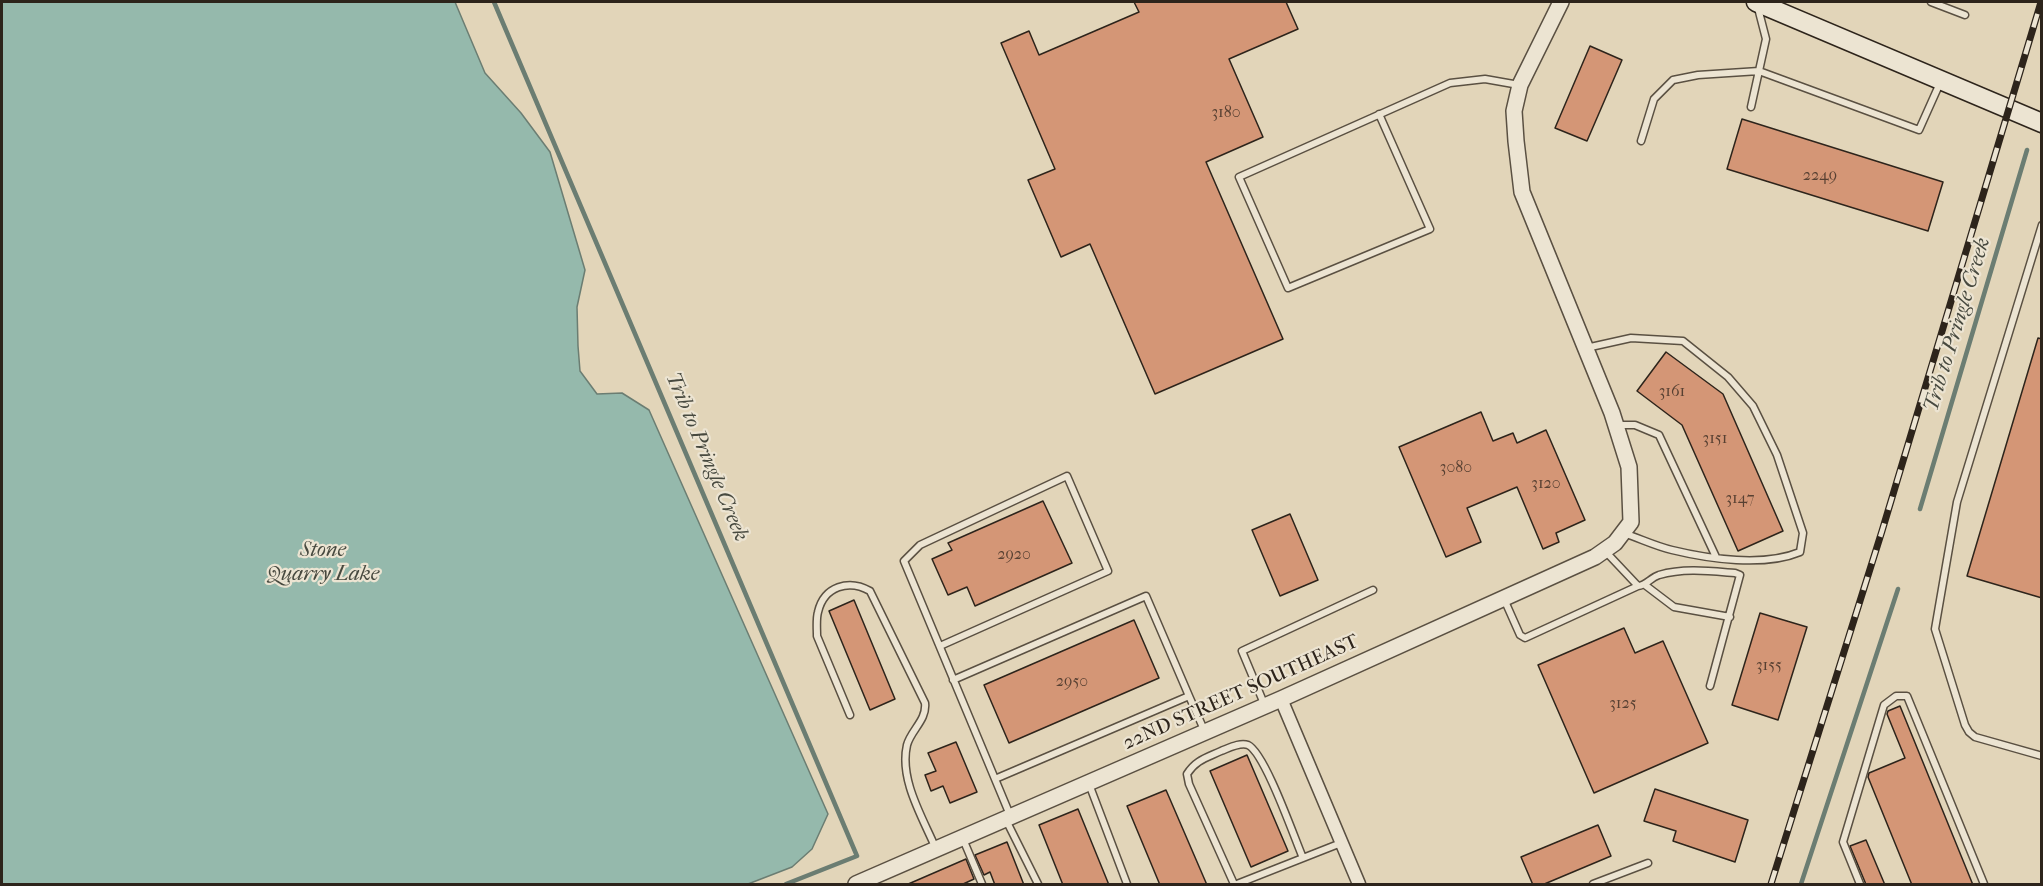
<!DOCTYPE html>
<html>
<head>
<meta charset="utf-8">
<style>
	body { margin:0 }
	#map { position:relative; width:2043px; height:886px; overflow:hidden; background:#e2d5b9; font-family:"IM FELL French Canon",serif }
	canvas { display:block }
	.frame { position:absolute; inset:0; border:3px solid #2d241b; pointer-events:none }
</style>
</head>
<body>
<div id="map">
<canvas width="2043" height="886"></canvas>
<div class="frame"></div>
</div>
<script>
const ctx = document.querySelector('canvas').getContext('2d');
ctx.lineJoin = 'round';
function fillPath(path, color) { ctx.fillStyle = color; ctx.fill(path, 'evenodd'); }
function strokePath(path, color, width, dash) { ctx.strokeStyle = color; ctx.lineWidth = width; ctx.lineCap = dash ? 'butt' : 'round'; ctx.setLineDash(dash || []); ctx.stroke(path); }
function drawText(font, color, halo, rows, align = 'center') {
  ctx.font = font + ' "IM FELL French Canon",serif'; ctx.lineWidth = 4.5; ctx.setLineDash([]); ctx.textBaseline = 'middle'; ctx.strokeStyle = halo; ctx.fillStyle = color; for (const [text, x, y, turn = 0] of rows) {
    ctx.save(); ctx.translate(x, y); ctx.rotate((+turn || 0) * Math.PI / 180); ctx.textAlign = isNaN(turn) ? turn : align; if (halo) ctx.strokeText(text, 0, 0); ctx.fillText(text, 0, 0); ctx.restore();
  }
}
const water = new Path2D(`
	M2,2H455L485,73L521,113L550,152L585,270L577,307L578,346L580,371L597,394L622,393L649,410L828,814L812,849L792,867L748,884H2Z`);
fillPath(water, '#95b9ac');
strokePath(water, '#6b7d72', 1.5);
strokePath(new Path2D(`
	M494,2L857,856L786,884
	M1920,509L2027,150
	M1801,884L1898,589`), '#6b7d72', 4.5);
const building = new Path2D(`
	M1134,2H1286L1298,29L1229,59L1263,137L1206,162L1283,339L1155,394L1090,244L1061,257L1028,180L1055,169L1001,43L1029,31L1039,55L1139,12Z
	M1590,46L1622,60L1587,141L1555,128Z
	M1742,119L1943,182L1928,231L1727,169Z
	M2038,338L2042,339V598L1967,576Z
	M1666,352L1723,394L1783,531L1738,551L1682,425L1637,391Z
	M1481,412L1493,441L1513,433L1517,443L1546,430L1585,520L1556,533L1559,542L1543,549L1517,487L1467,508L1481,542L1446,557L1399,447Z
	M1043,501L1072,563L975,606L967,587L948,595L932,559L952,550L948,543Z
	M1290,514L1318,580L1280,596L1252,530Z
	M854,600L895,699L870,710L829,611Z
	M1760,613L1807,627L1778,720L1732,705Z
	M1134,620L1159,678L1009,743L984,685Z
	M1624,628L1635,653L1663,641L1708,743L1594,793L1538,665Z
	M1900,706L1973,885H1912L1868,777L1869,773L1905,758L1887,714L1888,711Z
	M956,742L977,792L950,803L943,786L931,791L925,775L936,771L928,753Z
	M1247,755L1288,851L1251,867L1210,771Z
	M1655,789L1748,820L1735,862L1673,841L1676,831L1644,821Z
	M1166,790L1207,885H1160L1127,806Z
	M1078,809L1109,885H1063L1039,825Z
	M1598,825L1611,856L1542,885H1533L1521,857Z
	M1866,840L1885,885H1866L1865,882L1850,846Z
	M1007,842L1024,885H995L990,872L984,875L975,855Z
	M966,859L974,879L961,885H906Z`);
fillPath(building, '#d49676');
strokePath(building, '#2d241b', 1.5);
const service = new Path2D(`
	M1931,2L1965,15
	M1751,107L1766,39L1758,8
	M1379,114L1430,229L1288,288L1239,177L1450,83L1485,79L1519,85
	M1641,141L1654,99L1673,80L1698,75L1759,71L1919,130L1940,83
	M2042,225L1957,502L1935,629L1965,725L1969,732L1975,737L2042,756
	M1586,348L1631,338L1683,341L1728,377L1753,406L1777,455L1803,533L1800,552C1764,567 1709,559 1672,550C1655,546 1639,538 1623,533
	M1616,425H1635L1659,435L1716,557
	M1645,585L1674,607L1730,617
	M1638,586C1647,585 1650,578 1659,575C1684,568 1709,571 1735,573L1740,575L1710,686
	M1504,599L1520,635L1525,638L1638,586L1605,551
	M940,646L1108,571L1067,476L920,545L904,561L995,779
	M953,680L1146,596L1189,696
	M1265,706L1242,651L1373,590
	M850,715L817,636C817,628 816,619 818,612C824,586 849,579 870,591L925,703C927,720 911,730 907,745C899,780 923,818 936,849
	M1089,784L1127,884
	M1010,815L995,779L1189,696L1205,732
	M1006,820L1038,884
	M963,839L982,884
	M1234,884L1189,784L1187,774C1196,760 1206,758 1221,751C1229,748 1240,742 1248,745C1265,753 1294,837 1303,858
	M1237,884L1341,843
	M1593,884L1648,863
	M1860,884L1843,842L1884,705L1896,696H1907L1984,884`);
const minor = new Path2D(`
	M1281,699L1359,884`);
const tertiary = new Path2D(`
	M856,884L1281,699L1595,557L1615,543L1631,522L1629,467L1612,413L1522,192L1516,141L1514,111L1520,85L1561,2`);
const secondary = new Path2D(`
	M1756,2L2042,123`);
strokePath(service, '#5a5042', 9);
strokePath(minor, '#5a5042', 15);
strokePath(tertiary, '#5a5042', 18);
strokePath(secondary, '#2d241b', 21);
strokePath(service, '#ece4d2', 6);
strokePath(minor, '#ece4d2', 12);
strokePath(tertiary, '#ece4d2', 15);
strokePath(secondary, '#ece4d2', 18);
const rail = new Path2D(`
	M1771,884L1882,531L2041,2`);
strokePath(rail, '#2d241b', 7);
strokePath(rail, '#ece4d2', 4.5, [14]);
drawText('16px', '#574032', null, [
	["3180",1226,113],
	["2249",1820,176],
	["3161",1672,392],
	["3151",1715,439],
	["3080",1456,468],
	["3120",1546,484],
	["3147",1740,499],
	["2920",1014,555],
	["3155",1769,666],
	["2950",1072,682],
	["3125",1623,704]
]);
drawText('20px', '#2d241b', '#ece4d2', [
	["22ND STREET SOUTHEAST",1241,693,-24]
]);
drawText('italic 21px', '#47493f', '#ece4d2', [
	["Trib to Pringle Creek",1958,325,-73],
	["Trib to Pringle Creek",706,457,67],
	["Stone",323,551],
	["Quarry Lake",323,575]
]);
</script>
</body>
</html>
